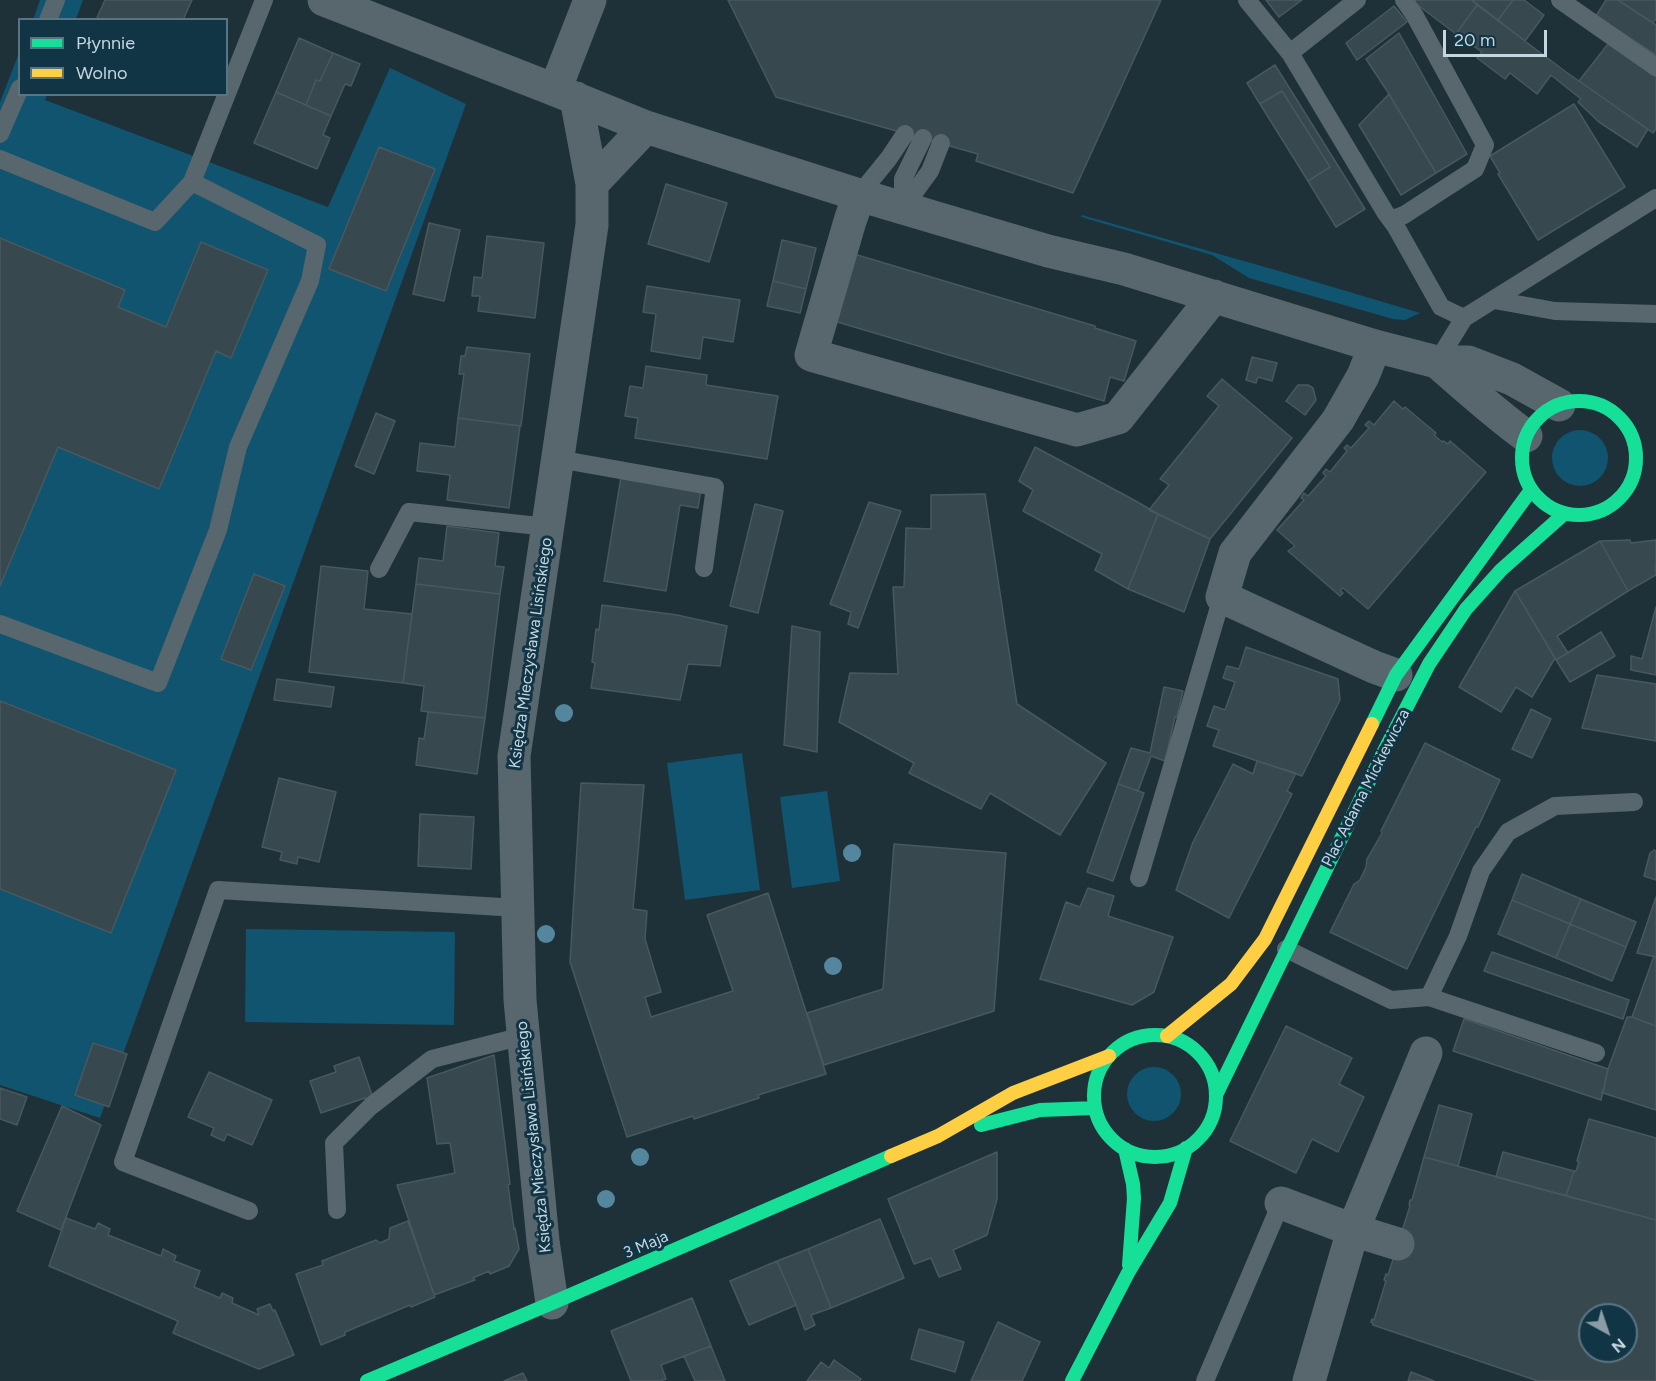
<!DOCTYPE html>
<html>
<head>
<meta charset="utf-8">
<style>
	body { margin:0 }
	#map { position:relative; width:1656px; height:1381px; overflow:hidden; background:#1e3139; font-family:Figtree,sans-serif }
	canvas { display:block }
	.legend { position:absolute; left:18px; top:18px; width:210px; height:78px; box-sizing:border-box; background:#123545; border:2px solid #597583; margin:0; padding:8px 10px; list-style:none; font-size:18px; color:#c4d6e0 }
	.legend li { display:flex; align-items:center; gap:12px; height:30px }
	.legend b { width:30px; border:2px solid #597583 }
	.north { position:absolute; left:1578px; top:1303px; width:60px; height:60px; box-sizing:border-box; background:#123545; border:2px solid #597583; border-radius:50%; rotate:140deg; font-size:16px; font-weight:700; line-height:24px; text-align:center; color:#c4d6e0 }
	.north::after { content:''; display:block; margin:auto; width:21px; height:27px; background:#8a9ca6; clip-path:polygon(50% 0,100% 100%,50% 72%,0 100%) }
	.scale { position:absolute; left:1443px; top:30px; width:104px; height:27px; box-sizing:border-box; border:3px solid #c4d6e0; border-top:0; padding-left:8px; font-size:18px; line-height:21px; white-space:nowrap; color:#c4d6e0; -webkit-text-stroke:4px #123545; paint-order:stroke }
</style>
</head>
<body>
<div id="map">
<canvas width="1656" height="1381"></canvas>
<ul class="legend">
<li><b style="height:8px;background:#16e098"></b>Płynnie</li>
<li><b style="height:8px;background:#ffcf43"></b>Wolno</li>
</ul>
<div class="north">N</div>
<div class="scale">20 m</div>
</div>
<script>
const ctx = document.querySelector('canvas').getContext('2d');
ctx.lineJoin = 'round';
function fillPath(path, color) { ctx.fillStyle = color; ctx.fill(path, 'evenodd'); }
function strokePath(path, color, width, dash) { ctx.strokeStyle = color; ctx.lineWidth = width; ctx.lineCap = dash ? 'butt' : 'round'; ctx.setLineDash(dash || []); ctx.stroke(path); }
function drawText(font, color, halo, rows, align = 'center') {
  ctx.font = font + ' Figtree,sans-serif'; ctx.lineWidth = 6; ctx.setLineDash([]); ctx.textBaseline = 'middle'; ctx.strokeStyle = halo; ctx.fillStyle = color; for (const [text, x, y, turn = 0] of rows) {
    ctx.save(); ctx.translate(x, y); ctx.rotate((+turn || 0) * Math.PI / 180); ctx.textAlign = isNaN(turn) ? turn : align; if (halo) ctx.strokeText(text, 0, 0); ctx.fillText(text, 0, 0); ctx.restore();
  }
}
fillPath(new Path2D(`
	M40,0H83L76,19L33,20Z
	M19,53L20,94L47,95L45,100L328,207L390,68L466,104L100,1118L0,1085V102Z
	M1082,215L1279,271L1420,313L1405,320L1393,319L1249,278L1212,255L1081,217Z
	M1552 458a28 28 0 1 1 56 0a28 28 0 1 1-56 0Z
	M742,753L760,890L685,900L667,763Z
	M827,791L840,881L792,888L780,797Z
	M246,929L455,932L454,1025L245,1022Z
	M1127 1094a27 27 0 1 1 54 0a27 27 0 1 1-54 0Z`), '#10546f');
const building = new Path2D(`
	M105,0H192L183,20H96Z
	M728,0H1161L1073,193L976,161L978,154L776,97Z
	M1266,0H1302L1279,17Z
	M1411,0H1471L1477,5L1456,34Z
	M1472,0H1513L1498,20Z
	M1513,0H1524L1544,15L1525,41L1498,20Z
	M1606,0H1618L1656,25V55L1596,16Z
	M1618,0H1656V19L1653,23Z
	M1477,5L1566,72L1648,129L1637,147L1599,122L1578,102L1581,99L1551,75L1537,94L1510,73L1505,79L1477,58L1482,52L1456,34Z
	M1394,6L1407,22L1357,60L1346,43Z
	M1399,33L1467,154L1436,173L1389,94L1366,59Z
	M299,38L333,53L320,81L316,80L306,105L276,92Z
	M1608,44L1656,77V129L1653,133L1579,81Z
	M333,53L360,64L351,86L345,84L331,116L306,105L316,80L320,81Z
	M1275,65L1365,209L1336,227L1308,181L1330,167L1282,91L1260,104L1247,83Z
	M1282,91L1330,167L1308,181L1260,104Z
	M276,92L331,116L323,135L330,138L317,169L254,143Z
	M1389,94L1436,173L1401,195L1359,125Z
	M1574,104L1625,187L1538,240L1498,174L1500,173L1490,156Z
	M379,147L435,169L386,291L329,269Z
	M666,184L727,203L709,262L648,244Z
	M429,223L460,230L444,301L413,294Z
	M487,236L544,243L535,318L478,311L480,296H472L474,277L482,278Z
	M0,238L125,290L118,307L166,327L201,242L268,270L231,358L216,351L159,489L58,447L0,586Z
	M782,240L816,248L806,289L773,281Z
	M854,254L1095,326V328L1136,341L1124,381L1110,377L1104,401L834,321Z
	M773,281L806,289L800,313L767,306Z
	M647,286L740,300L733,342L703,337L700,359L651,351L656,314L643,312Z
	M467,347L530,354L521,426L458,418L464,374H459L461,356H465Z
	M1252,357L1277,363L1272,381L1258,377L1256,383L1246,380Z
	M646,366L707,375L706,385L778,396L767,459L635,438L638,418L625,416L630,386L643,388Z
	M1222,379L1292,438L1210,539L1149,510L1169,485L1160,479L1219,406L1207,396Z
	M1298,385H1308L1313,388L1316,400L1305,415L1286,401Z
	M1394,401L1403,409L1405,407L1436,433L1434,435L1442,442L1443,441L1448,444L1450,441L1486,472L1368,609L1343,588L1340,590L1343,593L1340,596L1288,551L1295,546L1277,530L1304,500L1301,498L1304,493L1308,496L1326,476L1323,473L1326,469L1330,472L1347,451L1344,448L1347,445L1351,448L1369,428L1365,425L1369,421L1374,425Z
	M376,413L395,421L374,474L355,466Z
	M458,418L520,426L509,508L447,500L450,475L417,471L420,443L455,447Z
	M1035,447L1134,500L1158,514L1128,589L1095,570L1102,554L1023,511L1033,490L1019,481Z
	M621,477L701,490L698,508L680,505L666,591L604,581Z
	M985,494L1017,704L1106,763L1060,835L990,793L981,809L909,773L914,763L839,722L850,673L898,674L893,587H904L906,528L931,529V495Z
	M869,502L901,511L858,628L848,624L851,612L830,604Z
	M755,504L783,511L758,613L730,606Z
	M1158,514L1210,539L1184,612L1128,589Z
	M447,526L499,533L495,566L504,567L500,594L416,584L419,558L443,561Z
	M1630,540L1631,543L1656,540V567H1655L1656,575L1628,591L1600,541Z
	M1600,541L1628,591L1557,636L1568,653L1556,660L1515,591Z
	M321,566L368,571L364,609L412,614L403,683L309,672Z
	M254,574L285,586L251,670L221,659Z
	M416,584L500,594L485,718L421,711L424,686L403,683Z
	M1515,591L1555,658L1532,697L1516,687L1501,712L1459,687Z
	M602,605L677,615L727,626L720,666L688,664L680,700L591,688L595,663L592,662L596,629L599,630Z
	M1656,607V675L1631,670V656L1642,659Z
	M792,626L820,632L817,752L784,745Z
	M1601,632L1615,656L1570,682L1556,660Z
	M1246,647L1338,679L1340,700L1302,776L1213,746L1219,730L1207,726L1214,706L1225,710L1235,682L1223,678L1227,666L1239,669Z
	M1597,675L1656,684V741L1582,728Z
	M277,679L334,687L331,707L274,700Z
	M1164,687L1183,691L1177,717H1175L1165,761L1151,756L1138,791L1118,784L1131,748L1150,753Z
	M0,701L176,770L111,933L0,889Z
	M1531,709L1551,719L1532,758L1512,749Z
	M428,712L485,718L477,774L416,765L419,738L424,739Z
	M1425,743L1500,780L1478,827H1476L1407,969L1330,932L1354,884L1360,880L1366,867L1367,859L1382,833L1381,831Z
	M1257,761L1296,773L1287,791L1292,794L1229,918L1176,890L1193,842L1233,764L1253,774Z
	M279,778L336,792L319,862L298,857L297,864L280,860L282,852L262,847Z
	M581,783L644,785L633,909L647,911L645,939L661,992L645,997L651,1017L733,991L707,915L768,893L826,1074L758,1095L759,1098L694,1119L693,1116L627,1137L570,962Z
	M1118,784L1144,793L1113,881L1087,872Z
	M420,814L474,817L471,869L418,866Z
	M894,844L1006,853L994,1011L824,1065L807,1013L883,989Z
	M1654,850L1656,851V880L1644,876L1650,853Z
	M1522,874L1581,899L1570,924L1512,900Z
	M1088,888L1114,896L1108,916L1173,937L1154,992L1132,1005L1040,979L1066,902L1080,907Z
	M1656,897V957L1637,953Z
	M1581,899L1636,922L1626,947L1570,924Z
	M1512,900L1570,924L1556,958L1498,934Z
	M1570,924L1626,947L1612,981L1556,958Z
	M1492,952L1629,1000L1623,1019L1484,971Z
	M1654,956L1656,957V1026L1632,1017Z
	M1627,1017H1632L1656,1026V1110L1603,1093L1608,1069Z
	M1464,1019L1608,1069L1601,1100L1453,1051Z
	M1286,1026L1352,1058L1339,1084L1364,1097L1338,1152L1312,1139L1296,1173L1230,1141Z
	M93,1043L127,1054L109,1107L75,1095Z
	M494,1055L510,1184L508,1185L514,1229L515,1228L519,1249L509,1266L490,1274L489,1271L473,1278L475,1280L434,1295L397,1185L455,1173L450,1143L437,1144L427,1078Z
	M359,1057L373,1098L366,1100L365,1098L321,1113L310,1081L336,1072L334,1066Z
	M209,1072L272,1100L252,1145L227,1134L224,1141L211,1135L214,1128L188,1117Z
	M0,1088L27,1097L17,1125L0,1119Z
	M1439,1105L1472,1114L1458,1166L1424,1157Z
	M62,1106L101,1125L61,1230L17,1211Z
	M1589,1119L1656,1138V1220L1566,1196L1574,1171H1576L1579,1162L1577,1161Z
	M997,1152V1199L987,1235L953,1250L961,1269L939,1277L931,1258L914,1264L888,1199Z
	M1503,1152L1574,1171L1566,1196L1496,1177Z
	M1424,1157L1656,1220V1381H1538L1373,1325V1323L1371,1322L1372,1319L1374,1320L1386,1281L1384,1280L1386,1274L1388,1275L1410,1206L1409,1205L1410,1200H1412ZM1590,1315H1626V1351H1590Z
	M66,1218L95,1229L98,1223L110,1229L108,1235L161,1256L163,1249L176,1256L174,1261L200,1271L194,1287L220,1298L222,1293L233,1298L232,1303L259,1315L257,1309L270,1304L273,1311L275,1310L294,1355L259,1369L173,1333L178,1321L49,1266Z
	M880,1219L904,1278L831,1308L808,1249Z
	M408,1221L435,1297L411,1307L410,1305L345,1332V1335L321,1345L296,1274L323,1265L322,1261L376,1240L380,1243L389,1239L390,1228Z
	M808,1249L831,1308L811,1315L815,1325L805,1330L796,1305L777,1261Z
	M777,1261L796,1305L749,1325L730,1281Z
	M692,1298L711,1346L661,1365L666,1379L660,1381H631L611,1331Z
	M998,1322L1040,1342L1022,1381H971Z
	M919,1329L964,1342L955,1372L911,1359Z
	M711,1346L725,1381H695L684,1356Z
	M834,1360L861,1379L860,1381H807L821,1362L829,1368Z
	M1411,1372L1434,1381H1408Z
	M523,1373L527,1381H504Z`);
fillPath(building, '#38484f');
strokePath(building, '#48585f', 1.5);
strokePath(new Path2D(`
	M1247,0L1290,53
	M1357,0L1290,53L1385,212L1396,227L1441,307L1464,318
	M1560,0L1656,67
	M48,20L56,0
	M0,134L20,88
	M0,159L155,222L192,182
	M859,195L889,158L905,134
	M903,208L930,171L941,143
	M903,208V179L923,138
	M1391,220L1404,215L1475,169L1485,145L1415,16L1404,0
	M1494,300L1555,311L1656,314
	M1437,362L1464,318L1656,198
	M558,459L715,487L704,568
	M379,569L409,512L548,527
	M0,624L158,683L218,530L238,447L310,281L317,245L192,182L264,0
	M1139,878L1222,597
	M1286,949L1391,1000L1429,997L1596,1053
	M1429,997L1458,936L1481,871L1508,832L1555,806L1634,802
	M337,1210L334,1143L371,1106L432,1059L523,1036
	M249,1211L123,1162L218,890L518,908
	M1205,1381L1281,1203`), '#58676d', 18);
strokePath(new Path2D(`
	M324,0L555,90L646,127L859,195L1048,251L1124,269L1375,346L1437,362H1468L1512,379L1559,405
	M555,90L590,0
	M592,184L646,127
	M859,195L850,221L811,355L1077,430L1118,418L1214,296
	M1375,346L1363,376L1338,420L1235,553L1222,597L1374,667L1396,675
	M1437,362C1466,387 1494,413 1526,436
	M1281,1203L1353,1230L1398,1244
	M552,1303L543,1241L520,1000L514,756L592,225V184L576,98
	M1309,1381L1353,1230L1426,1053`), '#58676d', 33);
strokePath(new Path2D(`
	M1522 458a57 57 0 1 1 114 0a57 57 0 1 1-114 0Z
	M1372,724L1396,675L1531,490
	M1094 1096a61 61 0 1 1 122 0a61 61 0 1 1-122 0Z
	M1216,1095L1383,753L1429,664L1466,609L1501,570L1564,514
	M981,1125L1040,1110L1095,1108
	M1125,1149L1133,1184L1134,1198L1129,1265
	M367,1381L552,1303L891,1156
	M1072,1381L1128,1273L1170,1203L1186,1148`), '#16e098', 14);
strokePath(new Path2D(`
	M1167,1036L1231,984L1265,939L1372,724
	M891,1156L938,1136L1013,1093L1109,1056`), '#ffcf43', 14);
ctx.fillStyle = '#54869e';
for (const [x, y] of [
	[564,713],
	[852,853],
	[546,934],
	[833,966],
	[640,1157],
	[606,1199]
]) { ctx.beginPath(); ctx.arc(x, y, 9, 0, 2 * Math.PI); ctx.fill(); }
drawText('16px', '#c4d6e0', '#123545', [
	["Księdza Mieczysława Lisińskiego",531,653,-82],
	["Plac Adama Mickiewicza",1366,788,-63],
	["Księdza Mieczysława Lisińskiego",534,1137,-96],
	["3 Maja",646,1245,-23]
]);
</script>
</body>
</html>
